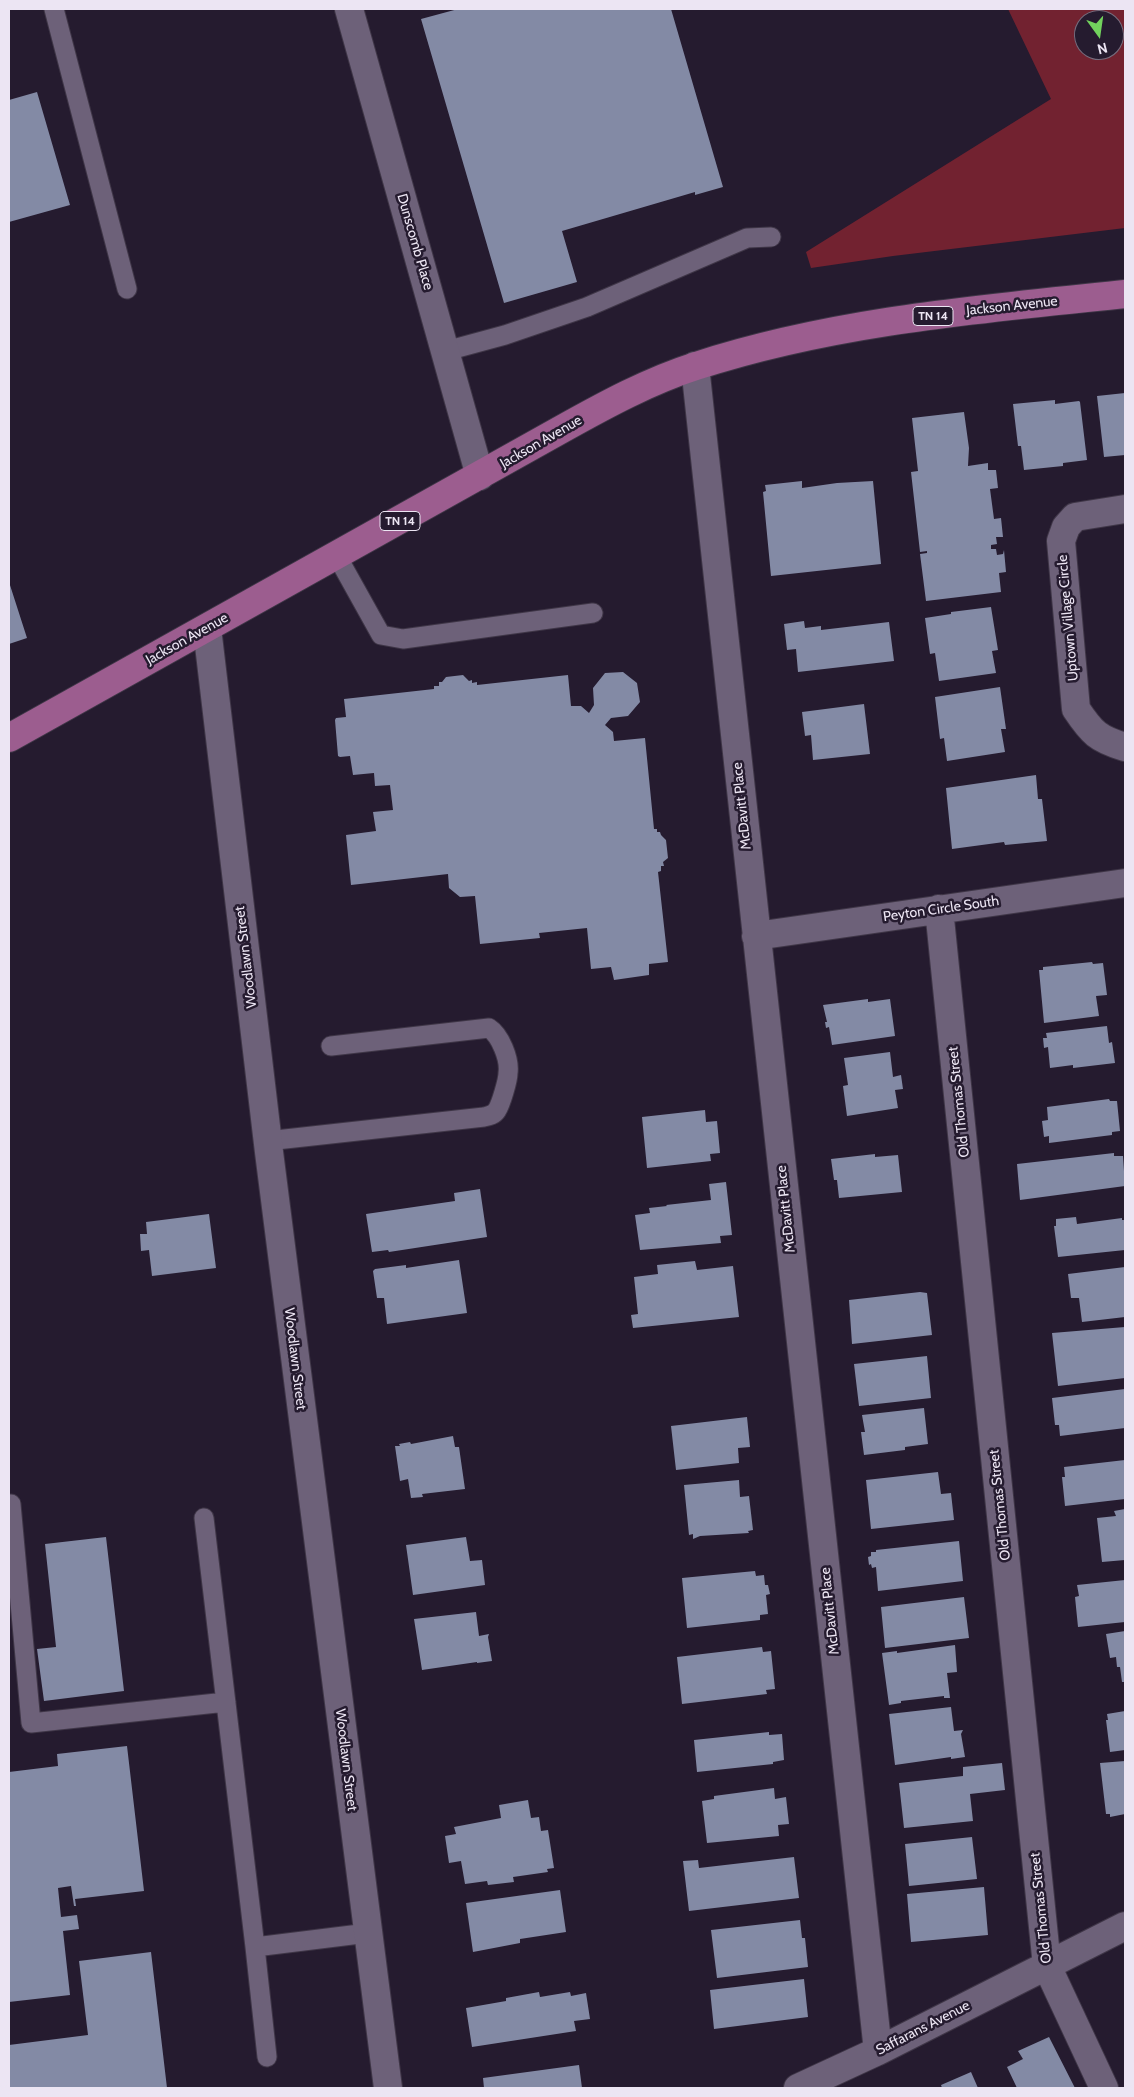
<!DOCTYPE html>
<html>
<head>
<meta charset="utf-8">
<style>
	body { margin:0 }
	#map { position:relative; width:1134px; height:2097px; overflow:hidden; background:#251b2f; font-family:Cabin,sans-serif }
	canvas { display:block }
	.frame { position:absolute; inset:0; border:10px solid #ece5f3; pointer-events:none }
	.north { position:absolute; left:1074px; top:10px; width:50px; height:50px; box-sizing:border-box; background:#251b2f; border:1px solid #756c7d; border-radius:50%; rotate:166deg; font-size:14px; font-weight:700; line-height:20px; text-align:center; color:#ece5f3 }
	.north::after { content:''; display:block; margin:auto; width:18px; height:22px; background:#72d25d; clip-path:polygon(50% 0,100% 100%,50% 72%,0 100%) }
</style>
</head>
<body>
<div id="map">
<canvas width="1134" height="2097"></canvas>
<div class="frame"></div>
<div class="north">N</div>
</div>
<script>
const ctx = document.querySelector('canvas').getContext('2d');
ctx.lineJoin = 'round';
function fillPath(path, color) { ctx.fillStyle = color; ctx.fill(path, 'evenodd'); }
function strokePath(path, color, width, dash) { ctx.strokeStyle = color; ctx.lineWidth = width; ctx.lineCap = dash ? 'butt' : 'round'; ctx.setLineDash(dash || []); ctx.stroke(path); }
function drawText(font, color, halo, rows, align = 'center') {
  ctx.font = font + ' Cabin,sans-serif'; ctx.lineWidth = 5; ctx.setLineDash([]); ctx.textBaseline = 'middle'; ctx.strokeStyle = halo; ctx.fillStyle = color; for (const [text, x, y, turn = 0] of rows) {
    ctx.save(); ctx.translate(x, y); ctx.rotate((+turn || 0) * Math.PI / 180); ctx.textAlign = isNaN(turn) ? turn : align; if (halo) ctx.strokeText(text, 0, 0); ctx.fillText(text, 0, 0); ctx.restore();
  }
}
fillPath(new Path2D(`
	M1008,9H1125V228L893,256L811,268L806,252L1051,99ZM1084,20H1114V50H1084Z`), '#722230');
fillPath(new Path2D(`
	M458,9H671L723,187L695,195V192L562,231L577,282L504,303L421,19Z
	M37,92L70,205L9,222V100Z
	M1125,393V455L1104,457L1097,396Z
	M1055,400V404L1079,401L1080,402L1087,460L1063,463V466L1024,470L1021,446H1018L1013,404Z
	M964,412L969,448L968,466L988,463V470H996L998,488L990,489L994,519L1001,518L1003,537H996L997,544L991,545V549H996L997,555L1003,554L1004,550L1006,572L999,573L1001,592L926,601L920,554L927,553V551L920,552L911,472L918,471L912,418Z
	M802,481V488L837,483L873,481L881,564L771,576L763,492L766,491L765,485Z
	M9,582L27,638L9,644Z
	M991,607L998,650L992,651L996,673L939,681L935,653L930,654L925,618L951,614V612Z
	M804,621L805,628L821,626V630L889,622L894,661L798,672L796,649L787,650L784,624Z
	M623,672L637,683L640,702L628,716L611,718L605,725L613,732L614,741L645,738L654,829H657V832H660L661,835L666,840L668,858L663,862L664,866H661V871L658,872L668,962L649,964V975L614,980L611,967L591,969L587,928L539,933L540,938L480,944L475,896L460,897L449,888L448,874L351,885L346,835L376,831L373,812L393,810L390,785L375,786L374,773L353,775L350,756L340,757L338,756L335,720L336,718L346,717L344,699L434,689V686H439V682H442L446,677L463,675L469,681L472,680V683L477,682V685L568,675L571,706H581L589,713L594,705L593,688L605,673Z
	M1000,687L1006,729H1001L1005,752L947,761L944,738L940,739L935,697Z
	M864,704L870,754L813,760L811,735L805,736L802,712Z
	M1036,775L1038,799H1042L1047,841L1005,845L1004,842L952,849L946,788Z
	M1092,962L1093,964L1103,963L1107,995L1096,996L1099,1016L1044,1023L1039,970H1043V967Z
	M868,999V1002L890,999L895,1036L832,1045L829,1027L826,1028L825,1022H827L823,1005Z
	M1107,1026L1109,1043L1112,1042L1115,1063L1073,1068V1065L1050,1068L1048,1047L1044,1048L1043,1038H1047L1046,1033Z
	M890,1052L893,1077L901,1075L903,1089L895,1090L898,1108L847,1116L843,1086L848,1085L844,1058Z
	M1109,1099L1110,1101H1117L1120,1131L1112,1132V1135L1049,1143V1136L1044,1137L1042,1121L1048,1120L1047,1107Z
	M705,1110L706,1122L717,1121L720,1153L710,1154L711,1161L647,1168L642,1117Z
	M1114,1153V1156H1123L1125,1186L1020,1200L1017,1164Z
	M875,1154V1157L898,1155L902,1192L839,1198L837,1180H834L831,1159Z
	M726,1182L732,1235L720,1236L721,1243L640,1250L635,1215L650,1213L649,1208L667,1206L666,1205L711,1200L709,1184Z
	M480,1189L487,1237L389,1252L388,1250L372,1252L366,1214L455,1201L454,1193Z
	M209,1214L216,1268L152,1276L149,1250L141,1251L140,1234H147L146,1222Z
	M1076,1217L1077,1224L1122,1218V1220H1125V1250L1058,1257L1054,1226H1056V1219Z
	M459,1260L467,1313L387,1324L384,1298H377L373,1271L375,1269L406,1265V1268Z
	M695,1261L697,1270L733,1266L739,1317L633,1328L631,1315L638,1314L634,1277L658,1274L657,1265Z
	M1125,1267V1317L1082,1322L1079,1298H1071L1068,1274Z
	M920,1292L927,1293L932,1335L852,1344L849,1300Z
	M1125,1327V1378L1058,1386L1052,1333Z
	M927,1356L931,1398L859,1406L854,1364Z
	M1125,1389V1428L1060,1436L1059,1425H1055L1052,1398Z
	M924,1408L928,1444L905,1447V1450L864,1455L861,1432H865L862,1415Z
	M747,1417L750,1447L738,1448L739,1463L676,1470L671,1426Z
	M453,1436L455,1447H459L465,1489L422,1494L423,1497L411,1498L408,1479L400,1481L395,1446H400L399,1444L410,1442L411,1444Z
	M1125,1460V1499L1065,1506L1062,1477H1065L1064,1467Z
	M938,1472L941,1494L951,1493L954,1520L871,1529L866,1480Z
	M739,1480L740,1497L749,1496L753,1530L748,1531L749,1533L700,1536L693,1539V1534L689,1535L684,1485Z
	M1125,1509V1560L1102,1562L1097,1518L1116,1516L1114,1511Z
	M106,1537L124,1691L44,1701L37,1649L56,1647L45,1544Z
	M466,1537L470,1561L482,1560L485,1585L413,1595L406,1545Z
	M959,1541L963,1581L878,1591L876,1567L872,1568L871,1564L869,1565L868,1557L871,1556V1552H876V1550Z
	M755,1571L756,1576L764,1575L765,1585H768L770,1594L766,1595L768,1614L760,1615V1620L687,1628L682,1578Z
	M1125,1580V1622L1078,1627L1075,1597L1079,1596L1077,1585Z
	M964,1597L969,1638L885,1648L881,1607Z
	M476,1612L479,1636L489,1634L488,1637L492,1661L477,1663V1662L422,1670L414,1619Z
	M1125,1631V1682H1122L1120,1667H1117L1116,1657L1110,1658L1106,1634Z
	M955,1645L957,1672L947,1673L950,1698H944V1696L901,1701V1703L889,1705L882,1653L897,1651V1653Z
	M762,1647L763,1652L771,1651L775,1689L766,1690L767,1694L682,1704L677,1657Z
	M951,1707L954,1731L963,1730L961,1734L965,1757L951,1759V1757L895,1765L889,1714Z
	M1125,1711V1750L1110,1752L1106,1720H1108L1107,1714Z
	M769,1732V1735L782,1734L784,1760L773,1762V1764L697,1772L694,1740Z
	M127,1746L144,1891L75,1899L76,1906H74L71,1886L58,1888L61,1917L77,1915L79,1929L63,1931L70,1995L9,2002V1772L58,1766L57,1754Z
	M1125,1761V1814L1110,1817V1814H1106L1100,1763Z
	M1002,1763L1005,1790L970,1794L973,1821L904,1828L899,1783L963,1776V1767Z
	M774,1788L775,1799L786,1797L789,1824L778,1825L779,1836L707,1843L702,1801L714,1799V1796Z
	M528,1800L531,1818L539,1817L541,1831L548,1830L554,1868L547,1869L548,1872L513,1877L514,1882L488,1885L487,1881L465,1884L461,1861L449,1863L445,1836L456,1834L454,1827L501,1818L499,1805Z
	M972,1837L977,1879L909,1886L905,1844Z
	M794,1857L799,1898L689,1911L683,1861L698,1860L699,1868Z
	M984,1887L988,1935L911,1942L907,1894Z
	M560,1890L566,1932L520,1939V1943L473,1952L466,1903Z
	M800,1920L802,1938H805L808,1967L717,1978L711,1930Z
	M151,1952L167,2088H9V2045L88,2035L79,1961Z
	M804,1979L808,2017L714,2029L710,1990Z
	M539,1992L540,1997L570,1992L571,1996L586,1993L590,2019L574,2021L576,2031L472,2047L466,2008L506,2001V1998Z
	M1049,2037L1075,2088H1017L1007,2067L1023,2059L1018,2051Z
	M579,2065L582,2088H484L483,2078Z
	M971,2072L978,2088H942L941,2085Z`), '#838aa5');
const lane = new Path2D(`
	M54,9L127,289
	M446,351L505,335L587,307L747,238L771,237
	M337,556L381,635L403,639L593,613
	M267,1141L484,1117C489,1116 494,1115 497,1110C501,1104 508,1080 508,1073C510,1059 500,1035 489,1028L331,1046
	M11,1504L31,1723L226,1702
	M204,1518L255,1947
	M267,2057L255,1947L368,1933`);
const street = new Path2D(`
	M349,9L480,476
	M695,366L878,2051
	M1125,509L1075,517L1066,527L1061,541L1076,709C1092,733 1098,739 1125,747
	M207,628L269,1152L388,2088
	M939,909L1047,1966L1104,2088
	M756,936L1125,883
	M798,2088L878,2051L1125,1926`);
const primary = new Path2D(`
	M9,738L562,429C605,405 649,381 696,366C834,321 981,309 1125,294`);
strokePath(lane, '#3f3647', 21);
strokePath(street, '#3f3647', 30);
strokePath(primary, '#3f3647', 30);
strokePath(lane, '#6d6179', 19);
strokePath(street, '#6d6179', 28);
strokePath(primary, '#9c5d8f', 28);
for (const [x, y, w] of [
	[933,316,40],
	[400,521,40]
]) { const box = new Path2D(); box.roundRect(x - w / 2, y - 9.5, w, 19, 4); ctx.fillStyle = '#251b2f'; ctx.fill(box); strokePath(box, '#ece5f3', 1); }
drawText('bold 12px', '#ece5f3', null, [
	["TN 14",933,316],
	["TN 14",400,521]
]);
drawText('14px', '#ece5f3', '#251b2f', [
	["Dunscomb Place",415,242,74],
	["Jackson Avenue",1012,306,-6],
	["Jackson Avenue",541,442,-30],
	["Uptown Village Circle",1068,618,-95],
	["Jackson Avenue",187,639,-29],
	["McDavitt Place",742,806,-96],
	["Peyton Circle South",941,909,-8],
	["Woodlawn Street",246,957,-97],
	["Old Thomas Street",959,1102,-96],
	["McDavitt Place",786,1209,-96],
	["Woodlawn Street",295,1359,83],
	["Old Thomas Street",1000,1505,-96],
	["McDavitt Place",830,1611,-96],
	["Woodlawn Street",346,1760,83],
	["Old Thomas Street",1041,1908,-96],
	["Saffarans Avenue",923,2028,-27]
]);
</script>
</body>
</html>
